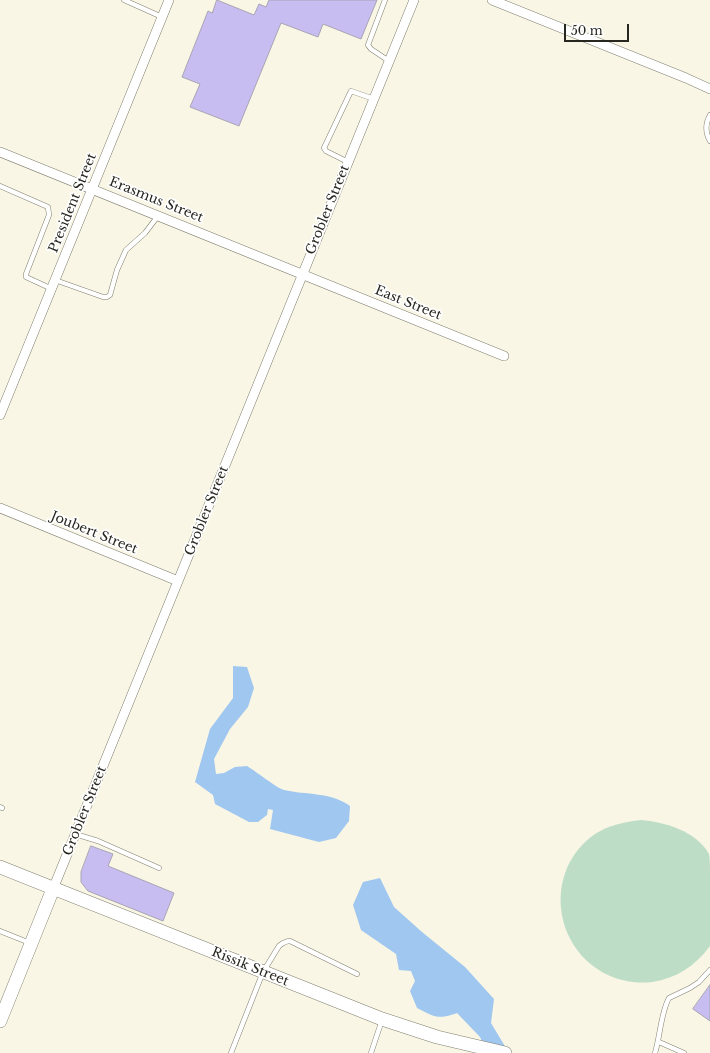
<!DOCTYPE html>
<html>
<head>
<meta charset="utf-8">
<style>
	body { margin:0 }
	#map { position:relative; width:710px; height:1053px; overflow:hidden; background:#f9f6e5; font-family:"Libre Baskerville",serif }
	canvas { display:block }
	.scale { position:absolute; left:564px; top:24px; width:65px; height:18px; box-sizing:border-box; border:2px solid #27261f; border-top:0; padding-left:5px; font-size:12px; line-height:14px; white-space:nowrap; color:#27261f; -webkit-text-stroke:3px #fff; paint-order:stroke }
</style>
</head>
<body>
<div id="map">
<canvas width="710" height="1053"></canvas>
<div class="scale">50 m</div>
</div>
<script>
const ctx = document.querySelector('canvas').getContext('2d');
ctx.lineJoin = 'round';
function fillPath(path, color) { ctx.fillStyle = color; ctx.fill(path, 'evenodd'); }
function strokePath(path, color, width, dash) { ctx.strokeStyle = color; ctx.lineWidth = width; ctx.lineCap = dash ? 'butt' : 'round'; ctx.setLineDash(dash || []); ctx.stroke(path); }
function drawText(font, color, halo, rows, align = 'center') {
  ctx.font = font + ' "Libre Baskerville",serif'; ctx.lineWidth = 3.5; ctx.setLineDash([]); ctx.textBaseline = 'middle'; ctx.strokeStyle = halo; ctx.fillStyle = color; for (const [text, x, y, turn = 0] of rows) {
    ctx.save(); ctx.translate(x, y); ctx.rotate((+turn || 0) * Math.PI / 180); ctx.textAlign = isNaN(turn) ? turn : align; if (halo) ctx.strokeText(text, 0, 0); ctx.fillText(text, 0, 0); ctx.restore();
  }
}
fillPath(new Path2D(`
	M641,820C665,822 696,831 709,854C710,859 710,870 710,876C710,899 710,923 710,946C695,966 677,978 652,982C637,984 621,981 608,975C552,949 543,870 595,834C609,825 624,822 641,820Z`), '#beddc6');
fillPath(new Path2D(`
	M233,666L247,667L254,688L248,707L230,729L214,759L216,774L224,773L235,767L247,766C254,770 278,789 284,790C306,795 331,792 350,806L349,821L336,838L319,842L270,829L273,810L268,809L267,815L258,822H249L215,804L213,795L195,782L210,729L233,698Z
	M380,878L394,907L422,932L465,967L494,999L491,1023L509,1053H487L480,1037L457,1013C437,1020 435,1017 417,1008L410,991L415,981L411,971L399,970L396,954L361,930L353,905L363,882Z`), '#a0c7f0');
const building = new Path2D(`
	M217,0L254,15L259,4L266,7L269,0H377L361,39L323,24L318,37L281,23L239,126L190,107L200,84L182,77L208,11L212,13Z
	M91,846L113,854L108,866L174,893L163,921L88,891L84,886L81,882V872Z
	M710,985V1021L693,1009Z`);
fillPath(building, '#c8bdf0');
strokePath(building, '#a7a4b4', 1);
const lane = new Path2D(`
	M124,0L162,17
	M385,0L368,45L371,49L389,61
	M710,115C705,124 705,132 710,141
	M348,162L326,151L324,148L351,91L374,99
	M0,186L48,207L49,215L26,274V277L52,289
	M55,280L103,297H107L110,295L117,270L126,250L145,233L158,216
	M0,807L2,808
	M75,834L98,841L159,868
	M0,931L30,943
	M659,1042L684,1053
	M231,1053L263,972L279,946C283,943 285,941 290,941L357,974
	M371,1053L382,1020
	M655,1053C660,1037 661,1012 669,998L690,988L699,982L710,970`);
const street = new Path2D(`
	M492,0L686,78L710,89
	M0,152L504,356
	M0,415L169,0
	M0,508L178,581
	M53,889L414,0`);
const secondary = new Path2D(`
	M0,867L382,1019L437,1037L505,1053
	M0,1021L53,889`);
strokePath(lane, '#817f70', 5.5);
strokePath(street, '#817f70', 10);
strokePath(secondary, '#817f70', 14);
strokePath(lane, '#fff', 4.5);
strokePath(street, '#fff', 9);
strokePath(secondary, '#fff', 13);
drawText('13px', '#27261f', '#fff', [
	["Erasmus Street",156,200,22],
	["President Street",73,203,-68],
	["Grobler Street",328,210,-68],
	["East Street",408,303,22],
	["Grobler Street",207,511,-68],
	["Joubert Street",94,533,22],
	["Grobler Street",85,811,-68],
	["Rissik Street",250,967,22]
]);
</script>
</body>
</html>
